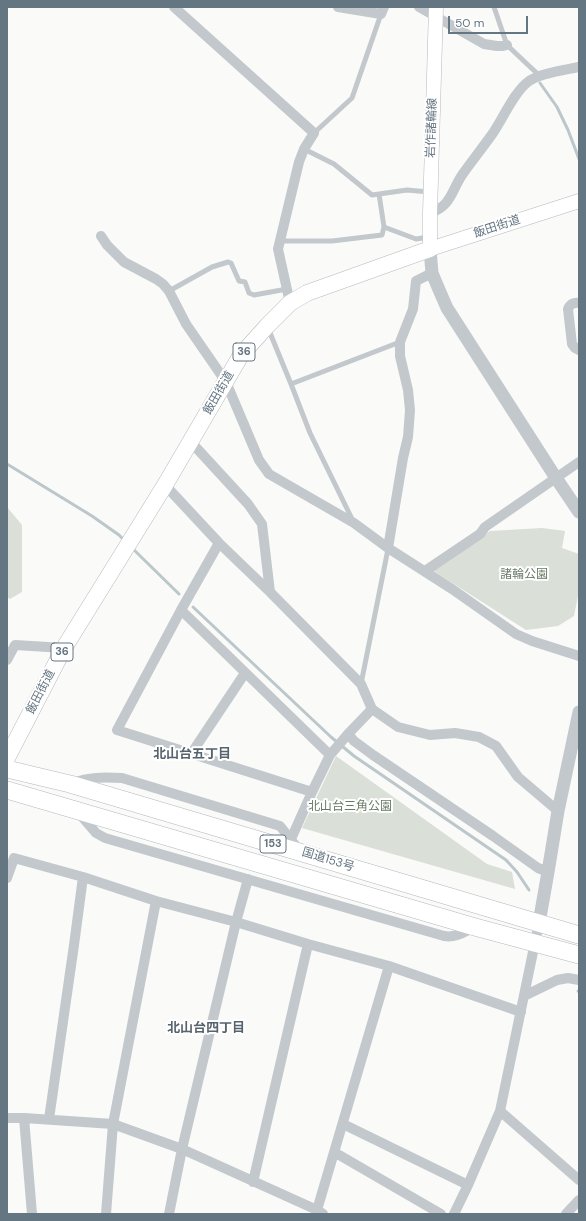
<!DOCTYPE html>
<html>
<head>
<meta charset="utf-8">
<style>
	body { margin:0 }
	#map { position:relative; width:586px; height:1221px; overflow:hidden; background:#fafaf8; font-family:"DM Sans",sans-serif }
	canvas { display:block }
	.frame { position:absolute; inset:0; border:8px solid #657683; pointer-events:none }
	.scale { position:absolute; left:448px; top:16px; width:80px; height:18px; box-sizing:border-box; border:2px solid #657683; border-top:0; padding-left:5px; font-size:12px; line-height:14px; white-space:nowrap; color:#657683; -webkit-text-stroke:3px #fff; paint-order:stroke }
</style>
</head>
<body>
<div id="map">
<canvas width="586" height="1221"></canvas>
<div class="frame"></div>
<div class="scale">50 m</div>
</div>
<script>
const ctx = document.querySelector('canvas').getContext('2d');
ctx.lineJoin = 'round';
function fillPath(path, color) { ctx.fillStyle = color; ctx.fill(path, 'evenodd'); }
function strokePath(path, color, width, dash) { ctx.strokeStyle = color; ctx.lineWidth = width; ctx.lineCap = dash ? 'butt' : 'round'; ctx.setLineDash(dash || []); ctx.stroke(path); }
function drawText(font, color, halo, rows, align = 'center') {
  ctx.font = font + ' "DM Sans","Noto Sans JP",sans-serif'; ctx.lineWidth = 4; ctx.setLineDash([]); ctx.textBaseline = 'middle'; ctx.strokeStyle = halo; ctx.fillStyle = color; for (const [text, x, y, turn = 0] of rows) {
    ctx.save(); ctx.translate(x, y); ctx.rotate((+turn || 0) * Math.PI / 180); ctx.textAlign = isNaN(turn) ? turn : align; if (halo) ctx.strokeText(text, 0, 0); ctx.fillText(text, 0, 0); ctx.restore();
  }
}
fillPath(new Path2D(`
	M7,507L22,525V592L10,599L7,597Z
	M542,528L565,531L562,548L579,554V591L574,616L558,626L526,630L432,570L490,531Z
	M336,756L487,864L512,872L515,889L302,828Z`), '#dadfd7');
strokePath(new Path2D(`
	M540,83L557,107L568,130L579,159
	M7,464L92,516L119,535L124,540
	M131,547L179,594
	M193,607L331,737L354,756L506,860L517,872L529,890
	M578,991L579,992`), '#bbc7cb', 3);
const secondary = new Path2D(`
	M436,7L430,213V249L579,201`);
const primary = new Path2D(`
	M7,758L64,648L165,485L241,355L267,326L290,303L307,293L430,249`);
const trunk = new Path2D(`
	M7,769L70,784L579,935
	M7,790L475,927L579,955`);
strokePath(secondary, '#b3babf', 15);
strokePath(primary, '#b5babe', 17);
strokePath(trunk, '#b4b9bd', 18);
strokePath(new Path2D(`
	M494,7L507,45L527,64L540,76
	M314,133L352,98L381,14
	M304,149L334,164L372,195L407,190L429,192
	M379,194L384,227L416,239L429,237
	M280,241H332L382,235L384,227
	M169,291L212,267L228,262L231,263L239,281L245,282L249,293L254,295L287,289
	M268,328L291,384L310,433L353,521
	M291,384L400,342
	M361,684L388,549`), '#c3c8cc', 5);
strokePath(new Path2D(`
	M174,7L314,133L304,149L299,162L278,249L290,303
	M338,7L381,14L384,7
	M419,7L484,44L497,46H503L507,45
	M430,213C451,206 451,192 462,175C472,161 483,147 493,133C503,118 515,91 529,81C541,73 565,70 579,67
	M101,236L107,245L124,262L156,279L163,284L169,291L186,324L226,382L259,460L269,474L354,523L388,548L452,589L516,634L532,641L579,656
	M579,303C574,302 570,304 568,309L572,344L575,348L579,350
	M191,442L248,504L262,524L270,592
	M165,485L219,543L270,592L361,684L372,709L398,727L430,735L455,733L479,737L496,746L518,777L558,811
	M219,543L181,610L117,730L312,792L330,755L348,734L372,709
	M388,548L403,458L408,437L410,410L408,390L400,356V342L413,309L416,281L432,273
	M425,571L480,534L485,527L579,462
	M181,610L330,755
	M7,660L15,645L64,648
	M348,734L354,741L373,755L493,836L538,868L548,872
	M191,754L245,673
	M72,783C90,777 102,777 122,778L280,826L300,851
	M78,812L96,833L105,838L444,936C456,938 464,932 475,927
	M291,839L312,792
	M7,878L14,858L83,877L156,901L236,922L308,944L389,966L521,1012
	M524,996L557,980L568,978L579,980
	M500,1111L579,1180
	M7,1118H24L113,1124L182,1149L317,1210L323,1214
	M24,1118L32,1214
	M49,1119L74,945L83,877
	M343,1124L468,1185
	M334,1152L441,1214
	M253,1182L308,944
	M317,1210L389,966
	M106,1214L113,1124L156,901
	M169,1214L182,1149L236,922L248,879
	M454,1214L468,1185L500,1111L539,923
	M566,1214L579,1200`), '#c3c8cc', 10);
strokePath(new Path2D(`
	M430,249L432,273L440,292L447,308L556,478L579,512
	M539,923L548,872L558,811L579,712`), '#c3c8cc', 13);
strokePath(secondary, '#fff', 14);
strokePath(primary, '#fff', 16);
strokePath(trunk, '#fff', 17);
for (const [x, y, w] of [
	[244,352,22],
	[62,652,22],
	[273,844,26]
]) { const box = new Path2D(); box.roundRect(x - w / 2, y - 9, w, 18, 3); ctx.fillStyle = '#fff'; ctx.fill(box); strokePath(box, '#657683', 1); }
drawText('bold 11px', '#657683', null, [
	["36",244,352],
	["36",62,652],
	["153",273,844]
]);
drawText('12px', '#657683', '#fff', [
	["岩作諸輪線",432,128,-88],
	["飯田街道",497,227,-18],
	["飯田街道",219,393,-60],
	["飯田街道",41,692,-63],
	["国道153号",328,860,17]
]);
drawText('12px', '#687a64', '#fff', [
	["諸輪公園",524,575],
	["北山台三角公園",350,807]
]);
drawText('bold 13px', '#57646e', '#fff', [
	["北山台五丁目",192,755],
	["北山台四丁目",206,1029]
]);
</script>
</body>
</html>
